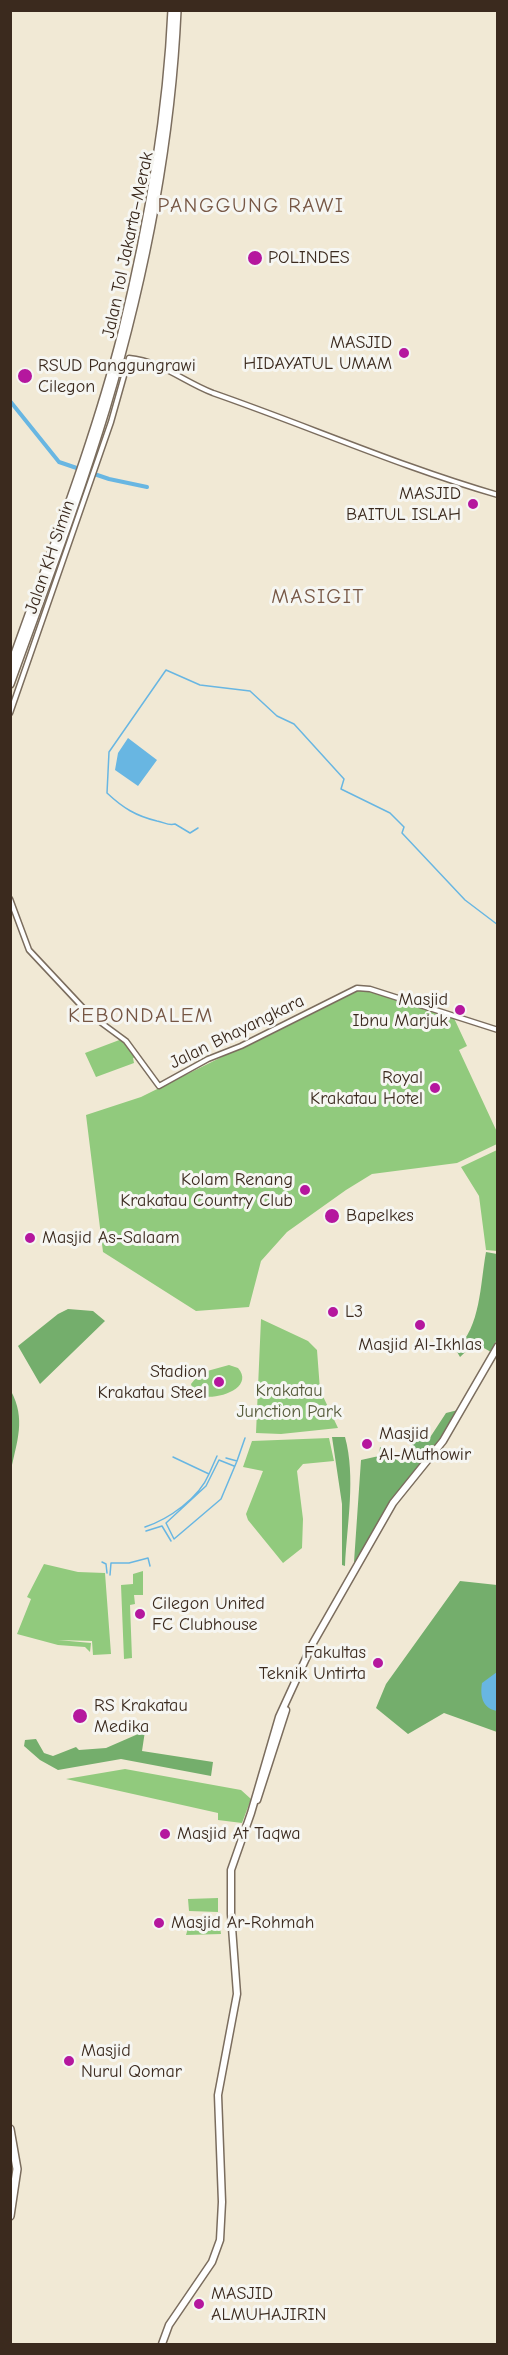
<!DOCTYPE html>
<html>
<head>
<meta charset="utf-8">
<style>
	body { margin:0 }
	#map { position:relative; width:508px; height:2355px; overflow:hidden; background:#f1e9d5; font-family:"Comic Neue",sans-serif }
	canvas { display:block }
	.frame { position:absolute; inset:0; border:12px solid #3b2a1e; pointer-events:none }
</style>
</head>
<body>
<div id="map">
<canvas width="508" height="2355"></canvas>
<div class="frame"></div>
</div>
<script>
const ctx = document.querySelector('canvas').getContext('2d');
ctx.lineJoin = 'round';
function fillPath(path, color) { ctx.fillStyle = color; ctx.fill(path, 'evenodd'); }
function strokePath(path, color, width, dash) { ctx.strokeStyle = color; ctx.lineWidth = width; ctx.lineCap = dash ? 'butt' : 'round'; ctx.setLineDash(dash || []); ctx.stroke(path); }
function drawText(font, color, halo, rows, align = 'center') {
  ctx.font = font + ' "Comic Neue",sans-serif'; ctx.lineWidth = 6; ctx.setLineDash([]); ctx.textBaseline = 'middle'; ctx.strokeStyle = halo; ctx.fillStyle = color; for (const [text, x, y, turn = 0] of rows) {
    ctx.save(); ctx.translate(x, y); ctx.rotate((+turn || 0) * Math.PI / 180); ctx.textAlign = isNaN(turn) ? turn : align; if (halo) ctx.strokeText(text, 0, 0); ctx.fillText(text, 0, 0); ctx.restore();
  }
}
fillPath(new Path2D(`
	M361,988L453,1016L467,1046L459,1050L497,1132V1144L457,1163L372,1174L346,1190L287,1232L261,1261L249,1307L196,1311L103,1252L86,1115L141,1097Z
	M122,1039L136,1057L133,1058L134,1063L96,1077L85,1053Z
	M497,1150V1251L486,1250L479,1196L461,1167Z
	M261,1319L308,1341L317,1350L320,1390L338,1428L281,1434L256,1433Z
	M229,1365L238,1368C257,1390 208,1404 194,1393L191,1384L200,1373Z
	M329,1438L334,1461L303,1464L297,1471L303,1519L302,1548L283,1563L248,1520L246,1514L263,1471L243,1467L252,1441Z
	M44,1564L78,1572L105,1573L111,1654L93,1655L92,1641L58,1640L91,1643L90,1652L85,1647L58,1645L17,1634L31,1599L27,1597Z
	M143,1571V1595H134L135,1604L130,1605L132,1658L124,1659L121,1585L133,1584V1574Z
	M125,1769L241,1790L251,1799L242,1823L218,1820V1813L66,1779Z
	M218,1898V1912L189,1911L188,1899Z
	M219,1919L221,1934L186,1935L190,1921Z`), '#91ca7d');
fillPath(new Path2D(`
	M486,1252L497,1254V1339L491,1352L475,1343L460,1357L456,1350C481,1326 480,1285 486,1252Z
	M68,1309L93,1311L105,1321L40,1384L18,1346L58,1314Z
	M11,1391C26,1419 17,1441 11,1470Z
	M458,1410L432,1452L392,1498L357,1564L354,1562L361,1460L379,1456L380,1447L401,1463L417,1436L423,1442L429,1439L446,1413Z
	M332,1437H345C356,1477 347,1524 345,1566L342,1565V1504Z
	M460,1581L497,1585V1732L444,1713L408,1734L376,1708L386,1684Z
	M145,1731L142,1751L213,1762L211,1776L121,1759L58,1770L40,1760L24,1746L25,1740L36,1739L44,1753L53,1756L76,1747L79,1750L106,1748Z`), '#74ae6c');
fillPath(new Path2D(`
	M128,738L157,760L138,786L115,770L118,753Z
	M497,1672L498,1711H497C482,1708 480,1696 482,1683Z`), '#68b6e2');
strokePath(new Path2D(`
	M198,828L190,833L175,824C168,826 164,822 157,821C136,816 123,808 107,793L109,752L166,670L200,685L250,691L277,716L294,724L344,779L341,789L390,813L404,827L402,833L465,900L498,925
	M173,1457L209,1474L217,1456
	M226,1458L237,1461L245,1438
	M234,1466L219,1460L206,1486L166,1523L174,1539L221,1499L237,1461
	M145,1527C169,1519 199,1498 209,1474
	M146,1531L162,1526L171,1541
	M102,1562L106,1564L107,1573
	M110,1575L111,1563H129L148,1558L150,1566`), '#68b6e2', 1.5);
strokePath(new Path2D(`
	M10,401L59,462L109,479L147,487`), '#68b6e2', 4);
const tertiary = new Path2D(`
	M10,713L111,422L129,358C161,361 184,382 213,393C308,426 401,467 498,495
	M10,899L29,950L88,1013L126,1041L159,1086L208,1059L241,1046L357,988L370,989L498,1030`);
const trunk = new Path2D(`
	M257,1800L286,1710
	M162,2344L169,2325L212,2262L220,2240L222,2202L218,2095L237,1994L231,1914V1870L251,1813L279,1717L313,1643L393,1503L443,1441L498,1346`);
const motorway = new Path2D(`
	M10,668C49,557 93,447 122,333C148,227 167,119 172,10
	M10,684C43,592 78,501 106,408C144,280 171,145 177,10
	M10,2129L17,2169L10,2216`);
strokePath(tertiary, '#7b6d5e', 7);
strokePath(trunk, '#7b6d5e', 9);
strokePath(motorway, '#7b6d5e', 10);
strokePath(tertiary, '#fff', 4);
strokePath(trunk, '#fff', 6);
strokePath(motorway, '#fff', 7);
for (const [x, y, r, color] of [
	[255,258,8,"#b5179e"],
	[404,353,6,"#b5179e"],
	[25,376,8,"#b5179e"],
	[473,504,6,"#b5179e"],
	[460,1010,6,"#b5179e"],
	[435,1088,6,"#b5179e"],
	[305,1190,6,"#b5179e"],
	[332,1216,8,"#b5179e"],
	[30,1238,6,"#b5179e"],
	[333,1312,6,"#b5179e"],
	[420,1325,6,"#b5179e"],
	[219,1382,6,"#b5179e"],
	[367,1444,6,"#b5179e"],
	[140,1614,6,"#b5179e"],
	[378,1663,6,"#b5179e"],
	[80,1716,8,"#b5179e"],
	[165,1834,6,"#b5179e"],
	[159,1923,6,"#b5179e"],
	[69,2061,6,"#b5179e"],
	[199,2304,6,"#b5179e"]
]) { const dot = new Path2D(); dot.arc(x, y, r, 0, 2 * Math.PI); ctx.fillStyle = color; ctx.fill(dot); strokePath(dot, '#f6f6f2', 2); }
drawText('18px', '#3b2a1e', '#f6f6f2', [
	["Jalan Tol Jakarta–Merak",128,245,-78],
	["Jalan KH Simin",50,557,-71],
	["Jalan Bhayangkara",237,1032,-26]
]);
drawText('18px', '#3b2a1e', '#f6f6f2', [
	["POLINDES",268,258],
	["MASJID",392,343,"right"],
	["HIDAYATUL UMAM",392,364,"right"],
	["RSUD Panggungrawi",38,366],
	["Cilegon",38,387],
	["MASJID",461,494,"right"],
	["BAITUL ISLAH",461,515,"right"],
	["Masjid",448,1000,"right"],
	["Ibnu Marjuk",448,1021,"right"],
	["Royal",423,1078,"right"],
	["Krakatau Hotel",423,1099,"right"],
	["Kolam Renang",293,1180,"right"],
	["Krakatau Country Club",293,1201,"right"],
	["Bapelkes",346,1216],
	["Masjid As-Salaam",42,1238],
	["L3",345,1312],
	["Masjid Al-Ikhlas",420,1345,"center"],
	["Stadion",207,1372,"right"],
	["Krakatau Steel",207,1393,"right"],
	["Masjid",379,1434],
	["Al-Muthowir",379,1455],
	["Cilegon United",152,1604],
	["FC Clubhouse",152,1625],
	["Fakultas",366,1653,"right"],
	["Teknik Untirta",366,1674,"right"],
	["RS Krakatau",94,1706],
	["Medika",94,1727],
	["Masjid At Taqwa",177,1834],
	["Masjid Ar-Rohmah",171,1923],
	["Masjid",81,2051],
	["Nurul Qomar",81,2072],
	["MASJID",211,2294],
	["ALMUHAJIRIN",211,2315]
], 'left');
drawText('18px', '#555a3a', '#f6f6f2', [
	["Krakatau",289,1391],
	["Junction Park",289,1412]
]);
ctx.letterSpacing = '1.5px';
drawText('21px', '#765644', '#f6f6f2', [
	["PANGGUNG RAWI",251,206],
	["MASIGIT",318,597],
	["KEBONDALEM",141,1016]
]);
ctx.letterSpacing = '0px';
</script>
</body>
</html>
